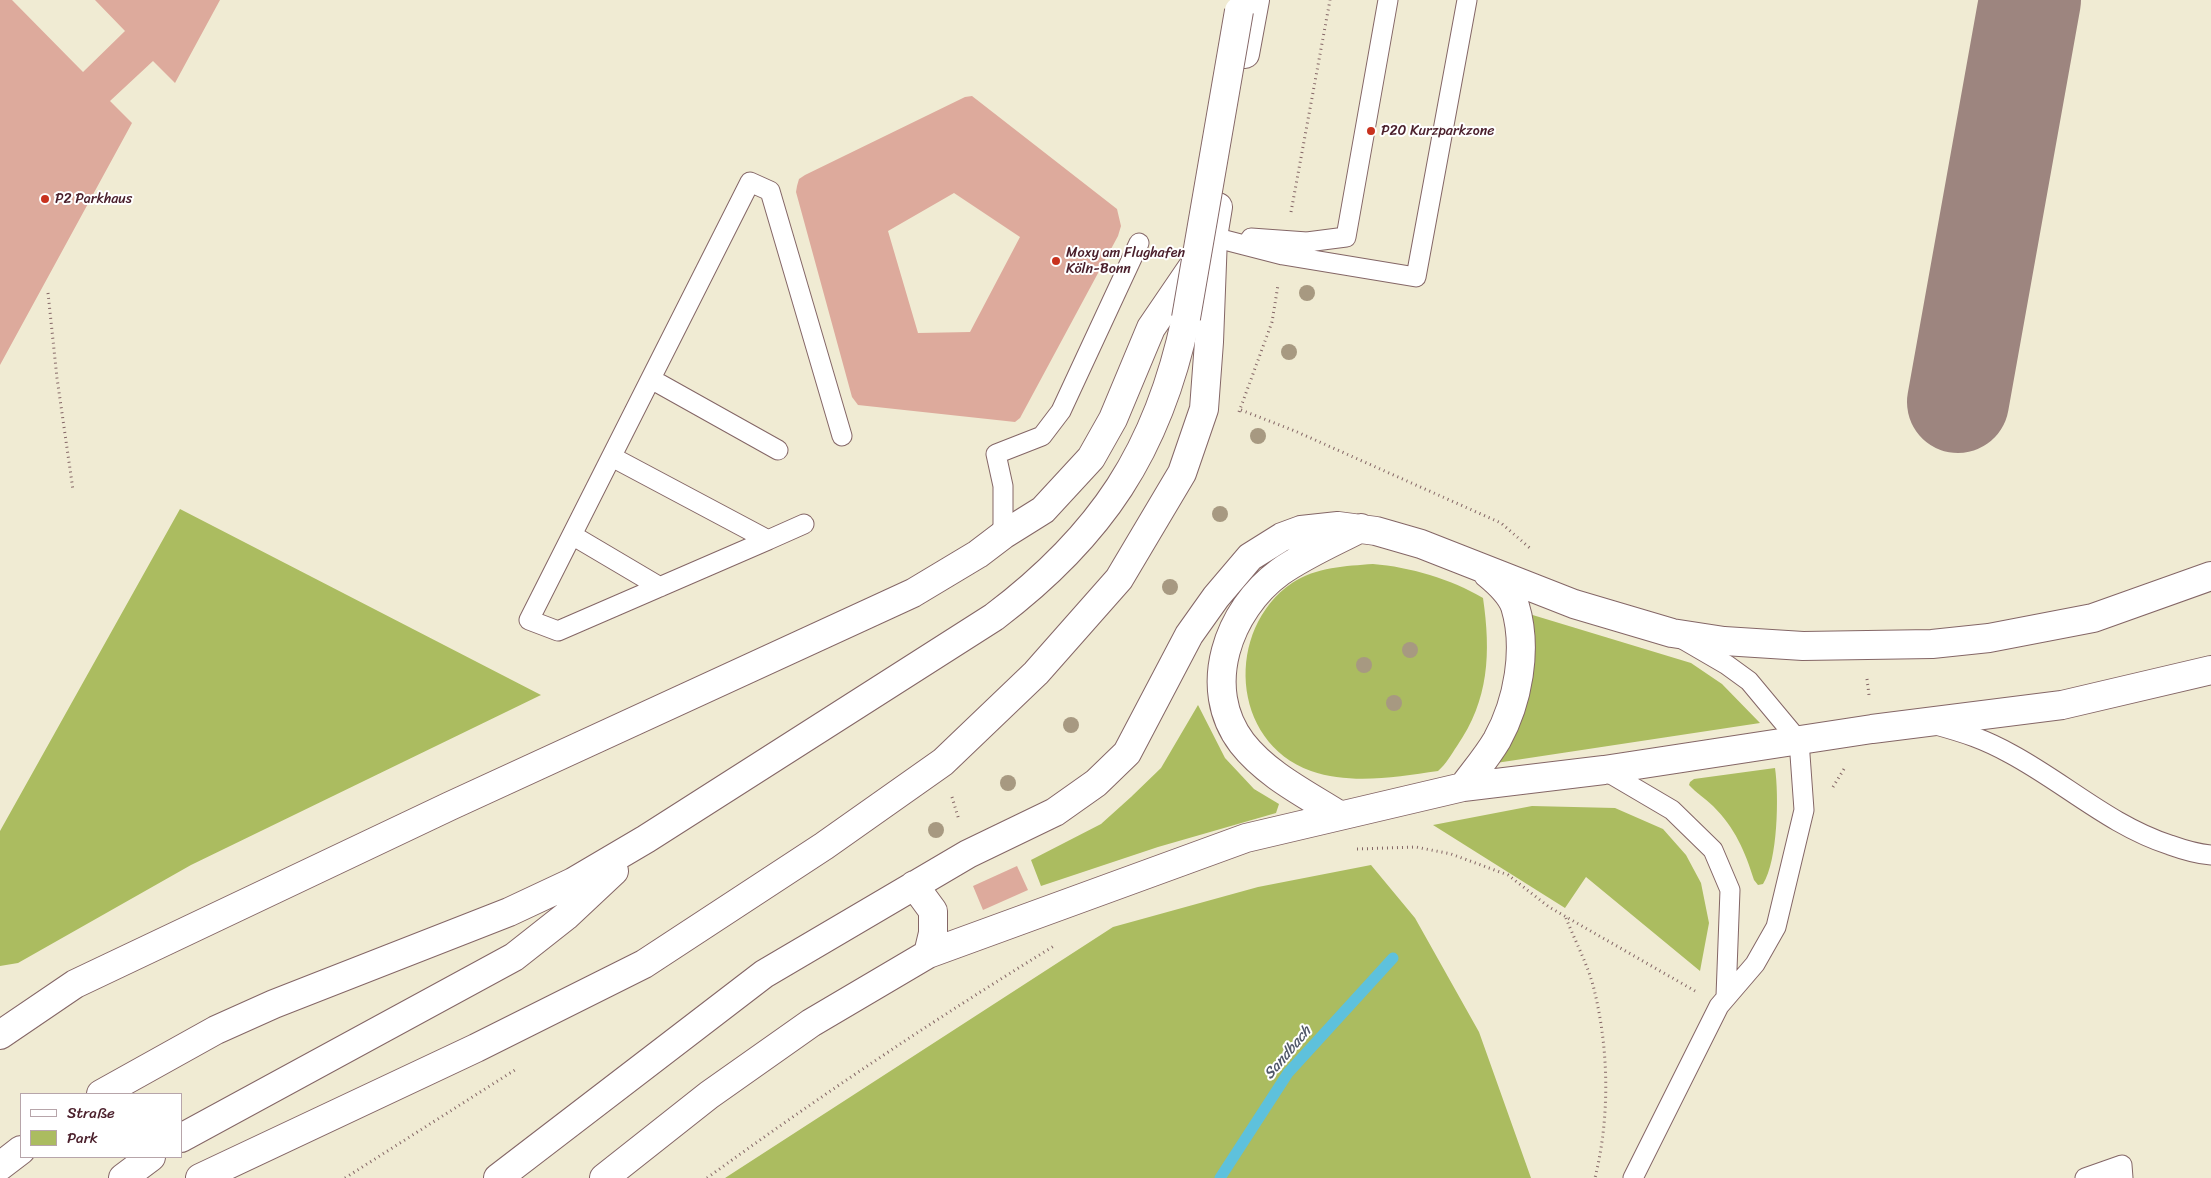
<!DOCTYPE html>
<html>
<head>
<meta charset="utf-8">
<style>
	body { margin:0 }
	#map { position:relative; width:2211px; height:1178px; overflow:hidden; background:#f0ebd3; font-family:Sriracha,sans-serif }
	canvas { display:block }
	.legend { position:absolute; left:20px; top:1093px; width:162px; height:65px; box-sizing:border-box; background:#fff; border:1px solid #b7a5aa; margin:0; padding:6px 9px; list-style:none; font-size:15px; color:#4a1f2b }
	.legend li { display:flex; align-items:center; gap:10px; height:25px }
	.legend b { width:25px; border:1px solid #b7a5aa }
</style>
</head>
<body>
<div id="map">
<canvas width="2211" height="1178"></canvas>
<ul class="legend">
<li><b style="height:6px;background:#fff"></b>Straße</li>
<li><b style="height:14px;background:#abbc60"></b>Park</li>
</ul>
</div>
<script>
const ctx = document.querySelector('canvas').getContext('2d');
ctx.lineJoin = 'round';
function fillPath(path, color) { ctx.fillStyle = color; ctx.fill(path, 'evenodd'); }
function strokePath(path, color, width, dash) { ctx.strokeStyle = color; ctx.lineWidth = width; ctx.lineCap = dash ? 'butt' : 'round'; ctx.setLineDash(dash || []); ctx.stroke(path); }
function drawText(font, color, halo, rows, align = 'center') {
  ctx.font = font + ' Sriracha,sans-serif'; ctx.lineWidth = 4; ctx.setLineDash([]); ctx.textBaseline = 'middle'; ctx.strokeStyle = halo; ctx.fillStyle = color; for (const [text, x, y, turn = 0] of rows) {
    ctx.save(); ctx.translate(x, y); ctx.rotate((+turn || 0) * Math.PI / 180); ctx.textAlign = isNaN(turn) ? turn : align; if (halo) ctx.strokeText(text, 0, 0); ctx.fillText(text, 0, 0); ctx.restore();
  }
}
fillPath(new Path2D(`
	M180,509L541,695L191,865L18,963L0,966V831Z
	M1373,564C1410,567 1451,579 1483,598C1491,653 1489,700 1457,746C1451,755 1446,764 1438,771C1396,777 1352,785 1311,771C1230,742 1225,629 1292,583C1316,567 1346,566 1373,564Z
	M1526,613L1691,663L1722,684L1760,723L1496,763Z
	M1198,705L1225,758L1254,789L1279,804L1276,813L1158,847L1041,886L1031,860L1101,824L1131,797L1161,768Z
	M1775,768C1779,795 1778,861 1763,884L1758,885L1754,880C1745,851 1735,828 1713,806C1705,798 1696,793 1689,785L1690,782L1694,779Z
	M1532,806L1615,808L1663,829L1686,855L1701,883L1709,923L1700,971L1586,877L1565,908L1433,825Z
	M1371,865L1415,918L1479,1032L1531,1178H725L1113,927L1258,887Z`), '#abbc60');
strokePath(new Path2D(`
	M1220,1178L1288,1073L1393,958`), '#5ec1dc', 11);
strokePath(new Path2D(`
	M1958,402L2030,0`), '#9d857f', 102);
fillPath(new Path2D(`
	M0,0H12L83,72L125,31L95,0H220L175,83L153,61L110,101L132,123L0,365Z
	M972,96L1117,209L1121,226L1118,236L1020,418L1015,422L1006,421L858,405L852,397L796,192L797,186L799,179L805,175L965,97ZM954,193L1020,237L970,332L918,333L888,231Z
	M1017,866L1028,890L983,910L973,886Z`), '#ddaa9c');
const lane = new Path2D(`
	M1213,237L1283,255L1416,277L1467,0
	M1251,238L1307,242L1346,237L1388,0
	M651,379L778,450
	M612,457L768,540L558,631L529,620L750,182L770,191L842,436
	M572,535L660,587
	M1003,535V486L996,454L1042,436L1061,411L1139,243
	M768,540L804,524
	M1936,725C1965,733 1984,739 2011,754C2065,783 2111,826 2170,845C2184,850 2196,854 2211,855
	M1604,770L1672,810L1713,850L1730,890L1726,996
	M1633,1178L1719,1006L1755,964L1776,927L1804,810L1799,741L1749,681L1727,665L1684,640
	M2085,1178L2122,1165L2123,1178`);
const street = new Path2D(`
	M1245,54L1255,0
	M1463,787C1474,772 1487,757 1497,740C1518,702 1528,649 1515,606C1510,593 1499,583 1488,574
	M1339,815C1306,794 1267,775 1242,743C1200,688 1228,610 1280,572C1304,555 1334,542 1361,528
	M914,885L933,911V933L928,954
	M0,1035L75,984L450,806L913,593L978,554L1003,535L1043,510L1091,458L1113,419L1151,328L1198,259
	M200,1178L476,1048L644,964L824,846L943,762L1036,673L1119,579L1182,473L1204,409L1209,342L1213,237L1218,207
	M498,1178L764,974L968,854L1055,812L1096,783L1127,753L1189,635L1216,597L1250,557L1282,537L1301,530L1338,526L1376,531L1421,544L1574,604L1672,633L1724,641L1803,646L1932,644L1989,638L2093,618L2211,576
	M604,1178L709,1095L811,1023L928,954L1246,838L1463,787L1604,770L1872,729L2062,705L2211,670`);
const secondary = new Path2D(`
	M101,1094L216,1030L274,1004L509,912L573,882L646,839L994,617C1101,536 1158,451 1186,318
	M181,1138L514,957L566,916L614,871
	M0,1166L21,1150
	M123,1178L151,1157`);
strokePath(lane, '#846666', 21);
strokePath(street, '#846666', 30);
strokePath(secondary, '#846666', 30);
strokePath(new Path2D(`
	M1291,212L1330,0
	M48,293L57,378L73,490
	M1241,410L1295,431L1501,523L1531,549
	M1239,412L1272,322L1278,285
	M1867,679L1869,695
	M1833,787L1844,769
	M952,797L959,820
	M1357,849L1416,847L1451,854L1508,875L1549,907L1695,991
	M1566,918C1575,941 1588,965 1594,989C1609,1050 1610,1117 1595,1178
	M345,1178L518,1068
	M707,1178C820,1096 935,1019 1054,946`), '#846666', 3, [1, 4]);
strokePath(lane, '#fff', 19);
strokePath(street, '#fff', 28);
strokePath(secondary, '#fff', 28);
const secondaryBridge = new Path2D(`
	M1186,318L1239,11`);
strokePath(secondaryBridge, '#846666', 30, []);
strokePath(secondaryBridge, '#fff', 28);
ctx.fillStyle = '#a79981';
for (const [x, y] of [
	[1307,293],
	[1289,352],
	[1258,436],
	[1220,514],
	[1170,587],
	[1410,650],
	[1364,665],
	[1394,703],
	[1071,725],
	[1008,783],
	[936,830]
]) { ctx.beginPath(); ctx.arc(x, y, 8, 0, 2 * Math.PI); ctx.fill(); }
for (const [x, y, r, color] of [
	[1371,131,5,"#c8321e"],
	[45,199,5,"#c8321e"],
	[1056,261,5,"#c8321e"]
]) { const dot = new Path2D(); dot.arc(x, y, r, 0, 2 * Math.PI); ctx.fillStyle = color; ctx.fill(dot); strokePath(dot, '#fff', 2); }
drawText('14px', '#4a1f2b', '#fff', [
	["P20 Kurzparkzone",1381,131],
	["P2 Parkhaus",55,199],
	["Moxy am Flughafen",1066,253],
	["Köln-Bonn",1066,269]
], 'left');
drawText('italic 15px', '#515869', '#fff', [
	["Sandbach",1288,1053,-50]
]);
</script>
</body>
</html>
